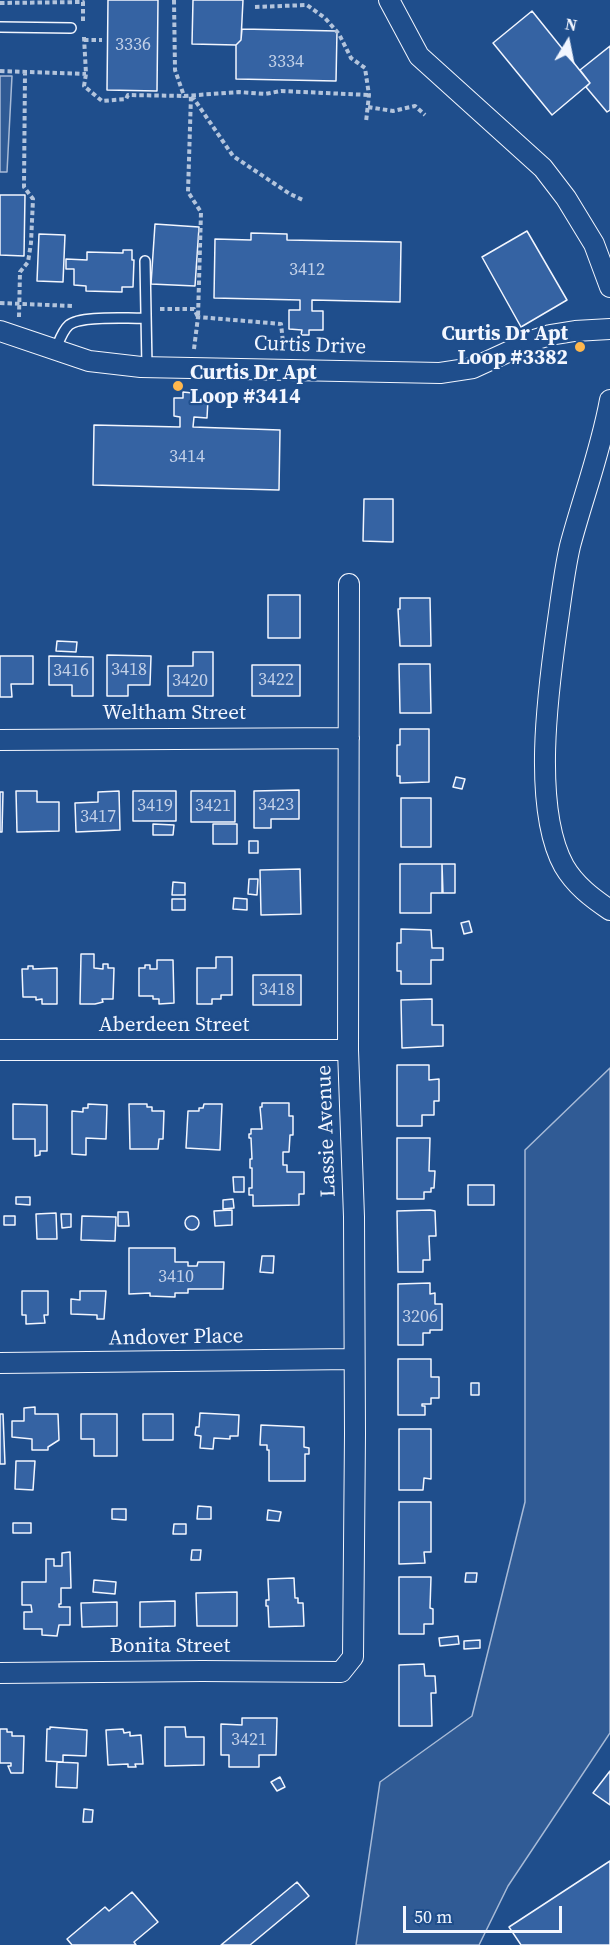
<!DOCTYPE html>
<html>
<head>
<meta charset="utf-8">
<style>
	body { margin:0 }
	#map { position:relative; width:610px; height:1945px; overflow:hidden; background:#1f4e8c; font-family:"Source Serif 4",serif }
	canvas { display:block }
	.north { position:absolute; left:538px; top:12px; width:60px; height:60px; -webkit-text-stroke:4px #1f4e8c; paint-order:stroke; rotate:10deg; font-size:16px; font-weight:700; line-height:24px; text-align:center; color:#f2f6ff }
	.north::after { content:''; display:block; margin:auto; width:21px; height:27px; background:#f2f6ff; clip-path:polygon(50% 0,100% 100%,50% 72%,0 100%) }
	.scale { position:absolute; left:403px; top:1906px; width:159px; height:27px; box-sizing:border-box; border:3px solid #f2f6ff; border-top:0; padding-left:8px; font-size:18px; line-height:21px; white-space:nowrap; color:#f2f6ff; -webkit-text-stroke:4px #1f4e8c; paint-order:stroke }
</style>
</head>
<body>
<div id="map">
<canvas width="610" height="1945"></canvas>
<div class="north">N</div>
<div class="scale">50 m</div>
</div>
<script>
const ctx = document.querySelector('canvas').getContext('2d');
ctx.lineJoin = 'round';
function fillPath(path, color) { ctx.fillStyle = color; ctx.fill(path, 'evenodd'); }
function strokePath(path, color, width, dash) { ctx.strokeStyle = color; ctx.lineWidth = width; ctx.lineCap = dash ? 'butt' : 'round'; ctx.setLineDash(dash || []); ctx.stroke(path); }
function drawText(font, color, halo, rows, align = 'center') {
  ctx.font = font + ' "Source Serif 4",serif'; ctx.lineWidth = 4.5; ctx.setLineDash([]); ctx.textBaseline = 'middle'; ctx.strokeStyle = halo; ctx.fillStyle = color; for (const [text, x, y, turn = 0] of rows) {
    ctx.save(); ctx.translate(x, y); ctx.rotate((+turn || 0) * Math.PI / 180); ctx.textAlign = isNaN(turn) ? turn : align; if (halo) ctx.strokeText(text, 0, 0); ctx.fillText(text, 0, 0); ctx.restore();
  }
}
const built = new Path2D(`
	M0,76H12L7,172H0Z
	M610,1068V1733L508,1886L479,1945H356L380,1782L472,1716L525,1502V1150Z`);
fillPath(built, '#305b95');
strokePath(built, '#a8bbd7', 1.5);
const building = new Path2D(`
	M108,0H158L157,91L107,90Z
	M193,0H243L241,40L236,45L192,44Z
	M532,11L590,83L552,115L493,43Z
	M242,29L337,31L336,81L236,79V45L241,40Z
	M610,46V110L607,112L586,87L590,83L580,70Z
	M0,195H25L24,256L0,255Z
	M155,224L199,227L195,286L151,284Z
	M527,231L567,300L521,327L482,257Z
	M251,233L287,234V240L401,242L400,302L312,300V311H323V330H309V335H301L302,330L289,329V310H300V300L214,298L215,239L251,240Z
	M39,234L65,235L63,282L37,281Z
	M123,250H132V260H134L133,287H122V292L86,291V286L74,285V269H66V259L87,260V252L123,253Z
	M183,392L193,393V398L208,399L207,418L194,417L193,427L280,430L279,490L93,485L94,425L180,427V417L174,416V398H183Z
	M364,499H393V542L363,541Z
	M268,595H300V638H268Z
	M400,598H430L431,646H400L398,609H400Z
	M57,641L77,642L76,652L56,651Z
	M193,652H213V696H168V666H193Z
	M107,655L151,656L150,685H128V696H107Z
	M0,656H33V684H11L12,697H0Z
	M49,656L93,657V696H72V685H49Z
	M399,664H430L431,713H400Z
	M252,665H300V696H252Z
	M400,729H429V782L400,783V776H397V745H400Z
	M456,777L465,779L462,789L453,787Z
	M299,790V819H271V828H254V791Z
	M16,791H37V802H59V831L17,832Z
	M119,791L120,830L76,832L75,803L98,802V792Z
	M133,791H176V821H133Z
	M191,791H235V822H191Z
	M0,792H3L2,832H0Z
	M401,798H431V847H401Z
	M153,824L174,825L173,835H153Z
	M213,824H237V844H213Z
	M249,841H258V853H249Z
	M400,864H442V893H431V913H400Z
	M442,864H455V893H443Z
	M300,869L301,914L261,915L260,870Z
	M249,879H258L257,895L248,894Z
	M173,882L185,883V895H172Z
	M234,898L247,899V910L233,909Z
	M172,899H185V910H172Z
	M469,921L472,932L464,934L461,923Z
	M401,929L431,930L432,948H443V960H431V984H401V971H397V943H401Z
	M81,954H94V968L103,969V964H108V968H114L113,999H102L103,1002L95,1004H80Z
	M216,957H232V995H221V999H212V1004H197V968H216Z
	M157,960H173L174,1003L159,1004V999H153V996H139V968H145V965H150V969H157Z
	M28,966H33V969L57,968V1004H42V999L36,1000V997H23L22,969H28Z
	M253,975H301V1005H253Z
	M432,999V1025H443V1046L402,1048L401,1000Z
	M397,1065H429V1080L439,1079V1101H434V1115H422V1126H397Z
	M262,1103H289V1116H293V1135H290L289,1152H283V1165H287V1172H304V1194H299V1205L253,1206V1195H249V1188H252V1168H250V1159H252L251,1138H249V1134H251V1129H262L260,1107H262Z
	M13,1104L47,1105V1151H40V1155L35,1156V1139H13Z
	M88,1104L107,1105L106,1139L86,1138V1155L72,1154V1111L83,1112V1108H88Z
	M129,1104H147V1107H152V1111H164L163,1139H159L158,1149H130Z
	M204,1104H222L220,1150L186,1148L188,1111H199V1108H203Z
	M397,1138H430L429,1171H435L434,1188H431V1192H424V1199H397Z
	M233,1177H244V1192H234Z
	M468,1185H494V1205H468Z
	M16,1197H30V1205L16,1204Z
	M233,1199L234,1208L223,1209V1200Z
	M232,1210V1225L215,1226L214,1211Z
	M430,1210L435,1211L436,1236H429L430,1260H423V1272H398L397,1211Z
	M118,1212H128L129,1226H118Z
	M56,1213L57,1239H37L36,1214Z
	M61,1214H71V1227L62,1228Z
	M185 1223a7 7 0 1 1 14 0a7 7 0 1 1-14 0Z
	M4,1216H15V1225H4Z
	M82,1216L116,1217L115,1241L81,1240Z
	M129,1248H175V1262H188V1266H197L198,1262H224L223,1289H188V1293H175V1297L150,1296V1293L129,1294Z
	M262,1256H274L273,1273L260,1272Z
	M430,1283V1294L435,1293V1304H442V1330H430V1333H423V1345H398V1284Z
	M22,1291H48V1315H44L45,1323L26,1324V1315H22Z
	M80,1291H106L104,1319H97V1315L71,1314V1299L80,1300Z
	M398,1359H431V1377H439V1398H431V1404H422V1406H425V1415H398Z
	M471,1383H479V1395H471Z
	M35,1407V1414H58L59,1440L48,1447V1450H32V1439L12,1437V1421H24V1408Z
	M200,1413L239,1415L238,1436H230V1439L214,1438L213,1449L200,1448L201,1436L195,1435L196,1427H199Z
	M0,1414H3L5,1464H0Z
	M81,1414H117V1456H94V1439H81Z
	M143,1414H173V1440H143Z
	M261,1425L304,1427V1447L309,1448V1454H305V1481H269V1450H267V1445H260Z
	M399,1429H431V1479L424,1478L423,1490H399Z
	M16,1461H35L33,1490L15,1489Z
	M399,1502H431V1552H424L425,1563L399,1564Z
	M198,1506L211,1507V1519H197Z
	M112,1509H126V1520L112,1519Z
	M268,1510L281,1512L279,1521L267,1520Z
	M13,1523H31V1533H13Z
	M174,1524H186V1534H173Z
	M192,1550H201L200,1560H191Z
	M70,1552L71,1588H61V1604H59V1607H70V1625H59L57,1636L42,1635V1629H24V1612H32L31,1605H22V1582H46V1559H54V1566H62V1553Z
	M466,1573H477L476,1582H465Z
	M399,1577H431L430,1608L433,1609V1624H424V1634H399Z
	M294,1578L295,1598H298V1603H303L304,1626L269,1627L268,1606H266V1600H269L268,1579Z
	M94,1580L116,1582L115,1594L93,1592Z
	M237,1592V1626H197L196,1593Z
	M175,1601V1626L140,1627V1602Z
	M117,1602V1626L82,1627L81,1603Z
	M458,1636L459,1644L440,1646L439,1638Z
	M480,1640V1648L464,1649V1641Z
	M424,1664L425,1676H435L436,1693H431L432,1726H399V1665Z
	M242,1718H277L276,1755H259V1767H229V1755H221V1724L242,1725Z
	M50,1727L87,1730L86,1756L63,1755V1762L46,1761L47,1729H50Z
	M165,1727H185L186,1737H204V1765L165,1766Z
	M0,1729H7V1732H12V1736H24L23,1773H11L8,1766H11V1763H0Z
	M123,1729L124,1733L130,1732V1736L141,1735L143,1764H135L136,1767H128V1764L108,1765L106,1730Z
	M57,1762L78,1763L77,1788L56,1787Z
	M610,1771V1805L593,1793Z
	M280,1777L285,1787L277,1791L271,1782Z
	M84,1809L93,1810L92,1822H83Z
	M610,1861V1945H521L509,1927Z
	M297,1882L309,1896L250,1945H221Z
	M132,1892L158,1922L134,1942L136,1945H72L67,1939L105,1907L109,1911Z`);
fillPath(building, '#3563a3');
strokePath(building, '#f2f6ff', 1.5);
const service = new Path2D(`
	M0,27L71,28
	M145,261L147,367
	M55,351C59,342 62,331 69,325C81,315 129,319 146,318`);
const minor = new Path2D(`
	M389,0L419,56L543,168L566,198L594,244L610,287
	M0,331L89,361L141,367L440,373L473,368L534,340L550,335L575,331L610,329
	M610,400C601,450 583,497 570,546C564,572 561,600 557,627C548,691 532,808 564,866C575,885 592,898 610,910
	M0,740L349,738
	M0,1050H348
	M0,1363L353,1359
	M0,1673L202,1671L341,1672L353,1657L355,1434L354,1217L348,1050L349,584`);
strokePath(service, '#f2f6ff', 12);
strokePath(minor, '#f2f6ff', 22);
strokePath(new Path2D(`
	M174,0L175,70L184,96L239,92L265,94L281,91L369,95
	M0,3L83,2V21
	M255,7L307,5L325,18L339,34L351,58L365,68L369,95L366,122
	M84,37L86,74L84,86L102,101L126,99L128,95L184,96
	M84,40H102
	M0,71L86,74
	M192,96L233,156L290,194L303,200
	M368,107L393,111L415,106L425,115
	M0,303L72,306
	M160,309H194L198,317L201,212L188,192L191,95
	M19,317L20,272L28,262L31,243L33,199L24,187L25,72
	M194,349L198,317L281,324L284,351`), '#b3c4dc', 4, [4.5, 3]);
strokePath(service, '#1f4e8c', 9);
strokePath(minor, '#1f4e8c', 20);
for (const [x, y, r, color] of [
	[580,347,6,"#ffb74d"],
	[178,386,6,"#ffb74d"]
]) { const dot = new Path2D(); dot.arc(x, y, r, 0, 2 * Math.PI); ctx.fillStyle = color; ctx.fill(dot); strokePath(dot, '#1f4e8c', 2); }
drawText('18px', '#c3d1e8', null, [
	["3336",133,45],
	["3334",286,62],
	["3412",307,270],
	["3414",187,457],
	["3418",129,670],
	["3416",71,671],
	["3422",276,680],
	["3420",190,681],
	["3423",276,805],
	["3419",155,806],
	["3421",213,806],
	["3417",98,817],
	["3418",277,990],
	["3410",176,1277],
	["3206",420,1317],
	["3421",249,1740]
]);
drawText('bold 21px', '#f2f6ff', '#1f4e8c', [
	["Curtis Dr Apt",568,335],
	["Loop #3382",568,359],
	["Curtis Dr Apt",190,374,"left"],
	["Loop #3414",190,398,"left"]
], 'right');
drawText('21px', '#f2f6ff', '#1f4e8c', [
	["Curtis Drive",310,346,2],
	["Weltham Street",174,714],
	["Aberdeen Street",174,1026],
	["Lassie Avenue",327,1131,-92],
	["Andover Place",176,1338,-1],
	["Bonita Street",170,1647]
]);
</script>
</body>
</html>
